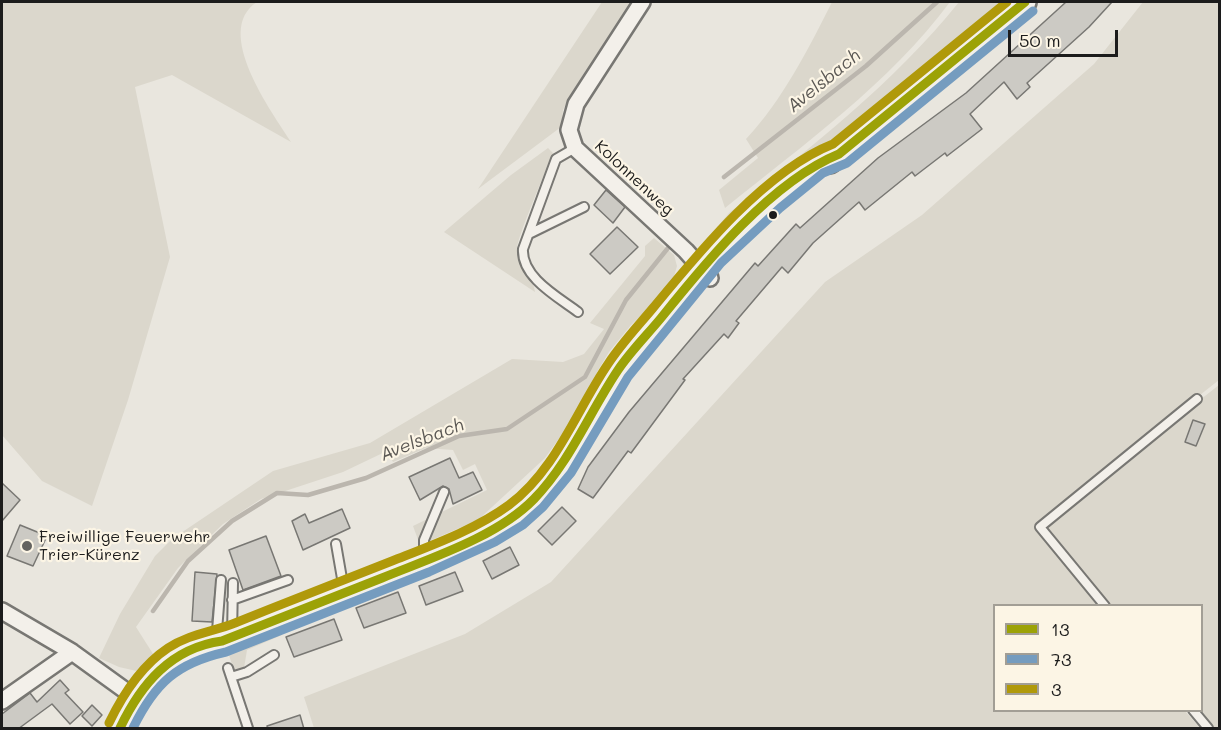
<!DOCTYPE html>
<html>
<head>
<meta charset="utf-8">
<style>
	body { margin:0 }
	#map { position:relative; width:1221px; height:730px; overflow:hidden; background:#e9e6de; font-family:Mali,sans-serif }
	canvas { display:block }
	.frame { position:absolute; inset:0; border:3px solid #1c1c1c; pointer-events:none }
	.legend { position:absolute; left:993px; top:604px; width:210px; height:108px; box-sizing:border-box; background:#fcf5e5; border:2px solid #a29e95; margin:0; padding:8px 10px; list-style:none; font-size:18px; color:#1c1c1c }
	.legend li { display:flex; align-items:center; gap:12px; height:30px }
	.legend b { width:30px; border:2px solid #a29e95 }
	.scale { position:absolute; left:1008px; top:30px; width:110px; height:27px; box-sizing:border-box; border:3px solid #1c1c1c; border-top:0; padding-left:8px; font-size:18px; line-height:21px; white-space:nowrap; color:#1c1c1c; -webkit-text-stroke:4px #fcf5e5; paint-order:stroke }
</style>
</head>
<body>
<div id="map">
<canvas width="1221" height="730"></canvas>
<div class="frame"></div>
<ul class="legend">
<li><b style="height:8px;background:#9ca207"></b>13</li>
<li><b style="height:8px;background:#759cbf"></b>73</li>
<li><b style="height:8px;background:#b0990a"></b>3</li>
</ul>
<div class="scale">50 m</div>
</div>
<script>
const ctx = document.querySelector('canvas').getContext('2d');
ctx.lineJoin = 'round';
function fillPath(path, color) { ctx.fillStyle = color; ctx.fill(path, 'evenodd'); }
function strokePath(path, color, width, dash) { ctx.strokeStyle = color; ctx.lineWidth = width; ctx.lineCap = dash ? 'butt' : 'round'; ctx.setLineDash(dash || []); ctx.stroke(path); }
function drawText(font, color, halo, rows, align = 'center') {
  ctx.font = font + ' Mali,sans-serif'; ctx.lineWidth = 4.5; ctx.setLineDash([]); ctx.textBaseline = 'middle'; ctx.strokeStyle = halo; ctx.fillStyle = color; for (const [text, x, y, turn = 0] of rows) {
    ctx.save(); ctx.translate(x, y); ctx.rotate((+turn || 0) * Math.PI / 180); ctx.textAlign = isNaN(turn) ? turn : align; if (halo) ctx.strokeText(text, 0, 0); ctx.fillText(text, 0, 0); ctx.restore();
  }
}
fillPath(new Path2D(`
	M2,2H257C212,31 272,112 291,142L172,75L135,87L170,257L128,400L92,506L42,481L2,435Z
	M602,2H632L569,97L563,110L561,127L478,189Z
	M832,2H950C889,84 804,144 725,208L719,190L758,158L746,139C782,101 809,48 832,2Z
	M959,2H1006L903,90L765,192L720,231L717,227L729,213C811,147 893,84 959,2Z
	M1143,2H1219V380L1034,526L1099,605L994,606V710L1185,711L1200,728H314L304,697L465,634L551,582L825,282L922,215L1094,64Z
	M548,148L553,153C547,169 516,239 517,250C519,273 533,274 535,292L444,232L511,175Z
	M654,238L674,255L677,266L673,280L667,291L631,325L609,352L597,372L593,391L545,458L478,520L420,545L413,526L487,490L475,464L463,470L453,450L426,448L393,462L387,451L343,472L261,499L223,524L178,568L136,627L155,657L141,672L119,667L99,658L120,614L155,556L172,539L273,471L370,443L512,359L563,362L584,354L604,329L590,323L645,256V246Z
	M1219,385V728H1211L1195,711L1202,710V606L1105,605L1038,527Z
	M281,632L282,635L247,650L244,668L234,671L228,652Z`), '#dbd7cc');
strokePath(new Path2D(`
	M724,177L866,66L937,2
	M153,611L188,561L232,521L277,493L308,495L366,478L459,436L507,429L585,377L626,300L668,248`), '#bbb6ae', 4.5);
const building = new Path2D(`
	M1066,2H1112L1089,27L1027,83L1030,87L1017,99L1004,82L970,114L982,129L947,156L945,153L915,176L912,172L865,210L859,202L813,243L788,273L782,267L736,321L739,323L728,338L724,334L683,379L685,380L631,453L628,451L593,498L578,489L588,467L629,412L755,263L758,266L796,224L800,228L878,158L966,93Z
	M606,190L625,207L613,223L594,205Z
	M617,227L638,247L610,274L590,254Z
	M1193,420L1205,424L1196,446L1185,442Z
	M450,458L459,478L473,472L482,490L453,504L449,489L443,486L420,500L409,477Z
	M2,483L20,500L2,521Z
	M562,507L576,521L552,545L538,531Z
	M342,509L350,528L303,550L292,521L305,514L309,523Z
	M20,525L47,536L33,566L7,556Z
	M266,536L281,576L243,590L229,550Z
	M510,547L519,565L492,579L483,561Z
	M195,572L217,574L212,622L192,621Z
	M455,572L463,591L426,605L419,586Z
	M398,592L406,613L364,628L356,608Z
	M334,619L342,640L294,657L286,637Z
	M60,680L69,690L65,693L83,712L70,724L52,704L18,729H2V714L30,693L37,702Z
	M92,705L102,715L92,726L82,716Z
	M300,715L304,729H268L267,726Z`);
fillPath(building, '#cccac4');
strokePath(building, '#787773', 1.5);
const lane = new Path2D(`
	M575,148L556,159L523,249C521,277 558,297 578,312
	M529,234L584,207
	M336,544L344,590
	M424,559V540L444,492
	M221,580L217,631L221,639
	M232,600L288,580
	M1105,606L1040,527L1197,399
	M232,635L233,583
	M228,668L248,728
	M231,677L247,672L274,655
	M1193,710L1208,728`);
const street = new Path2D(`
	M642,2L576,104L569,130L575,148L686,251L710,278
	M2,611L72,652L137,699
	M2,701L72,652`);
const secondary = new Path2D(`
	M830,162L1025,2
	M120,728C137,688 174,642 222,641L424,561L490,531L516,515L534,499L561,466L618,370L712,255L772,199L817,163L839,154`);
strokePath(lane, '#787773', 12);
strokePath(street, '#787773', 20);
strokePath(secondary, '#787773', 26);
strokePath(lane, '#f3f0ea', 8);
strokePath(street, '#f3f0ea', 15);
strokePath(secondary, '#f3f0ea', 21);
strokePath(new Path2D(`
	M120,728C141,684 171,648 222,641C275,620 329,599 382,578C431,558 497,537 534,499C570,462 589,413 618,370C630,352 647,335 661,318C706,262 771,182 839,154L1025,2`), '#9ca207', 9);
strokePath(new Path2D(`
	M133,728C155,683 177,663 226,652L429,572L495,542L523,525L543,507L571,473L628,377L721,263L780,208L823,173L847,163L1033,11`), '#759cbf', 9);
strokePath(new Path2D(`
	M109,723C123,694 141,666 168,648C189,634 212,632 235,623C287,602 339,582 392,561C430,546 475,530 509,505C556,470 576,411 608,364C621,344 638,326 653,308C699,252 765,171 833,144L1007,2`), '#b0990a', 9);
for (const [x, y, r, color] of [
	[773,215,5,"#1c1c1c"],
	[27,546,6,"#646360"]
]) { const dot = new Path2D(); dot.arc(x, y, r, 0, 2 * Math.PI); ctx.fillStyle = color; ctx.fill(dot); strokePath(dot, '#fcf5e5', 2); }
drawText('16px', '#1c1c1c', '#fcf5e5', [
	["Kolonnenweg",634,178,43]
]);
drawText('16px', '#1c1c1c', '#fcf5e5', [
	["Freiwillige Feuerwehr",39,537],
	["Trier-Kürenz",39,555]
], 'left');
drawText('italic 18px', '#5b5854', '#fcf5e5', [
	["Avelsbach",824,81,-39],
	["Avelsbach",422,440,-21]
]);
</script>
</body>
</html>
